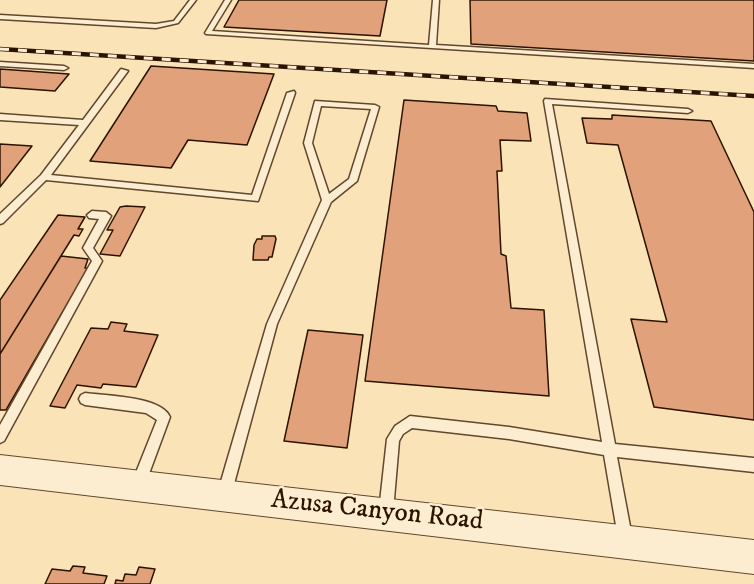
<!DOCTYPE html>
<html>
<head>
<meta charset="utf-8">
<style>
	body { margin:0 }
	canvas { display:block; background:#fae4b7 }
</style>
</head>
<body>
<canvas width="754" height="584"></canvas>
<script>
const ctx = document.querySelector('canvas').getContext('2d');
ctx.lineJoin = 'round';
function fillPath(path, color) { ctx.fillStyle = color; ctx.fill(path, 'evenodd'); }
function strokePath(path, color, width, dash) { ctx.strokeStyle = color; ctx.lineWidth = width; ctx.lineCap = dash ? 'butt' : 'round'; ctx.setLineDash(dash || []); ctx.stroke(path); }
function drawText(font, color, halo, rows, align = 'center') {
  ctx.font = font + ' "IM FELL DW Pica",serif'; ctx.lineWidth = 5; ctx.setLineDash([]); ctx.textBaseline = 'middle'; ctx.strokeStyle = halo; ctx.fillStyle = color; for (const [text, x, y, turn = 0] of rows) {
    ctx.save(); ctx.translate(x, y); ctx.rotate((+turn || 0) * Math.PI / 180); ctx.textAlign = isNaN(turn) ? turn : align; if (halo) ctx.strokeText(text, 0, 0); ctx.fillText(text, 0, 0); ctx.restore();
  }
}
const building = new Path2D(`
	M239,0H387L380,36L224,27Z
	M470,0H754V61L471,44Z
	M151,66L274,74L247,145L188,140L171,168L90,161Z
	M0,69L69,74L55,91L0,87Z
	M404,100L496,106L498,111L527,113L531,141L500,140L502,171H497L501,254L506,256L511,308L544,310L549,396L365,381Z
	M612,115L711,121L754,212V420L654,407L631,319L667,322L618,145L587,143L582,118L612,119Z
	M0,144L32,146L0,187Z
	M126,206L145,207L120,256L100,254L113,230H107L120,207Z
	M58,215L85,217L78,229H83L79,236L74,235L0,354V300Z
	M262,236H275L276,239L272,257H269L268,260H253L254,245L257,239H262Z
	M61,256L88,259L85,268H88L6,410H0V354Z
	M111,322L127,324L124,331L158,335L136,387L103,384L101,388L77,385L65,408L50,406L91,328L108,329Z
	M308,330L363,335L347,448L284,441Z
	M73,566L85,567L83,573L107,576L104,584H45L52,569L70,571Z
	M139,567L155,569L150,584H115L116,580L123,581L125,574L136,575Z`);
fillPath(building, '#e0a17b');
strokePath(building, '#2c1300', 1.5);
const service = new Path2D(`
	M190,0H196L178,23L156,28L0,19V15L156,24L174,21Z
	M225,0H231L212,31L429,45L433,0H439L436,45L754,64V68L206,34L205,33Z
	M0,62L64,66L68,68L64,70L0,66Z
	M121,69L128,71L51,175L252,195L287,93L294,91L295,93L258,201L46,180L3,223L0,224V214L41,175L79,125L0,120V114L83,120Z
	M545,99L688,109L692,111L688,113L552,104L615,444L754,458V472L617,457L632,537L630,542L625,544L620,542L618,537L604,455L509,439L412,428L403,434L399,441L393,511L391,516L386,518L381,516L379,511L387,439L395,426L410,416L509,427L602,442L544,101Z
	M315,101L375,105L379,107L357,181L331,202L277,324L231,495L229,500L224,502L219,500L217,495L267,324L322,200L304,143ZM321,106L371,109L349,179L329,194L312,143Z
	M92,211L106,212L111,216L93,248L102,261L4,441L0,443V425L92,261L83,248L99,219L89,218L87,215Z
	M85,393C106,396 161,396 170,417L143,490L138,492L133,490L131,485L157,420L146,413L85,405L81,403L79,399L81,395Z`);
const tertiary = new Path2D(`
	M0,455L754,540V574L0,485Z`);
strokePath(service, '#60472e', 3);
strokePath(tertiary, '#60472e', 2);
fillPath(service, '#fcedd0');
fillPath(tertiary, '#fcedd0');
const rail = new Path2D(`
	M0,49L754,96`);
strokePath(rail, '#2c1300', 4.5);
strokePath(rail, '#fcedd0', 3, [9]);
drawText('27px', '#2c1300', '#fcedd0', [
	["Azusa Canyon Road",377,512,6]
]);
</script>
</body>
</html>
